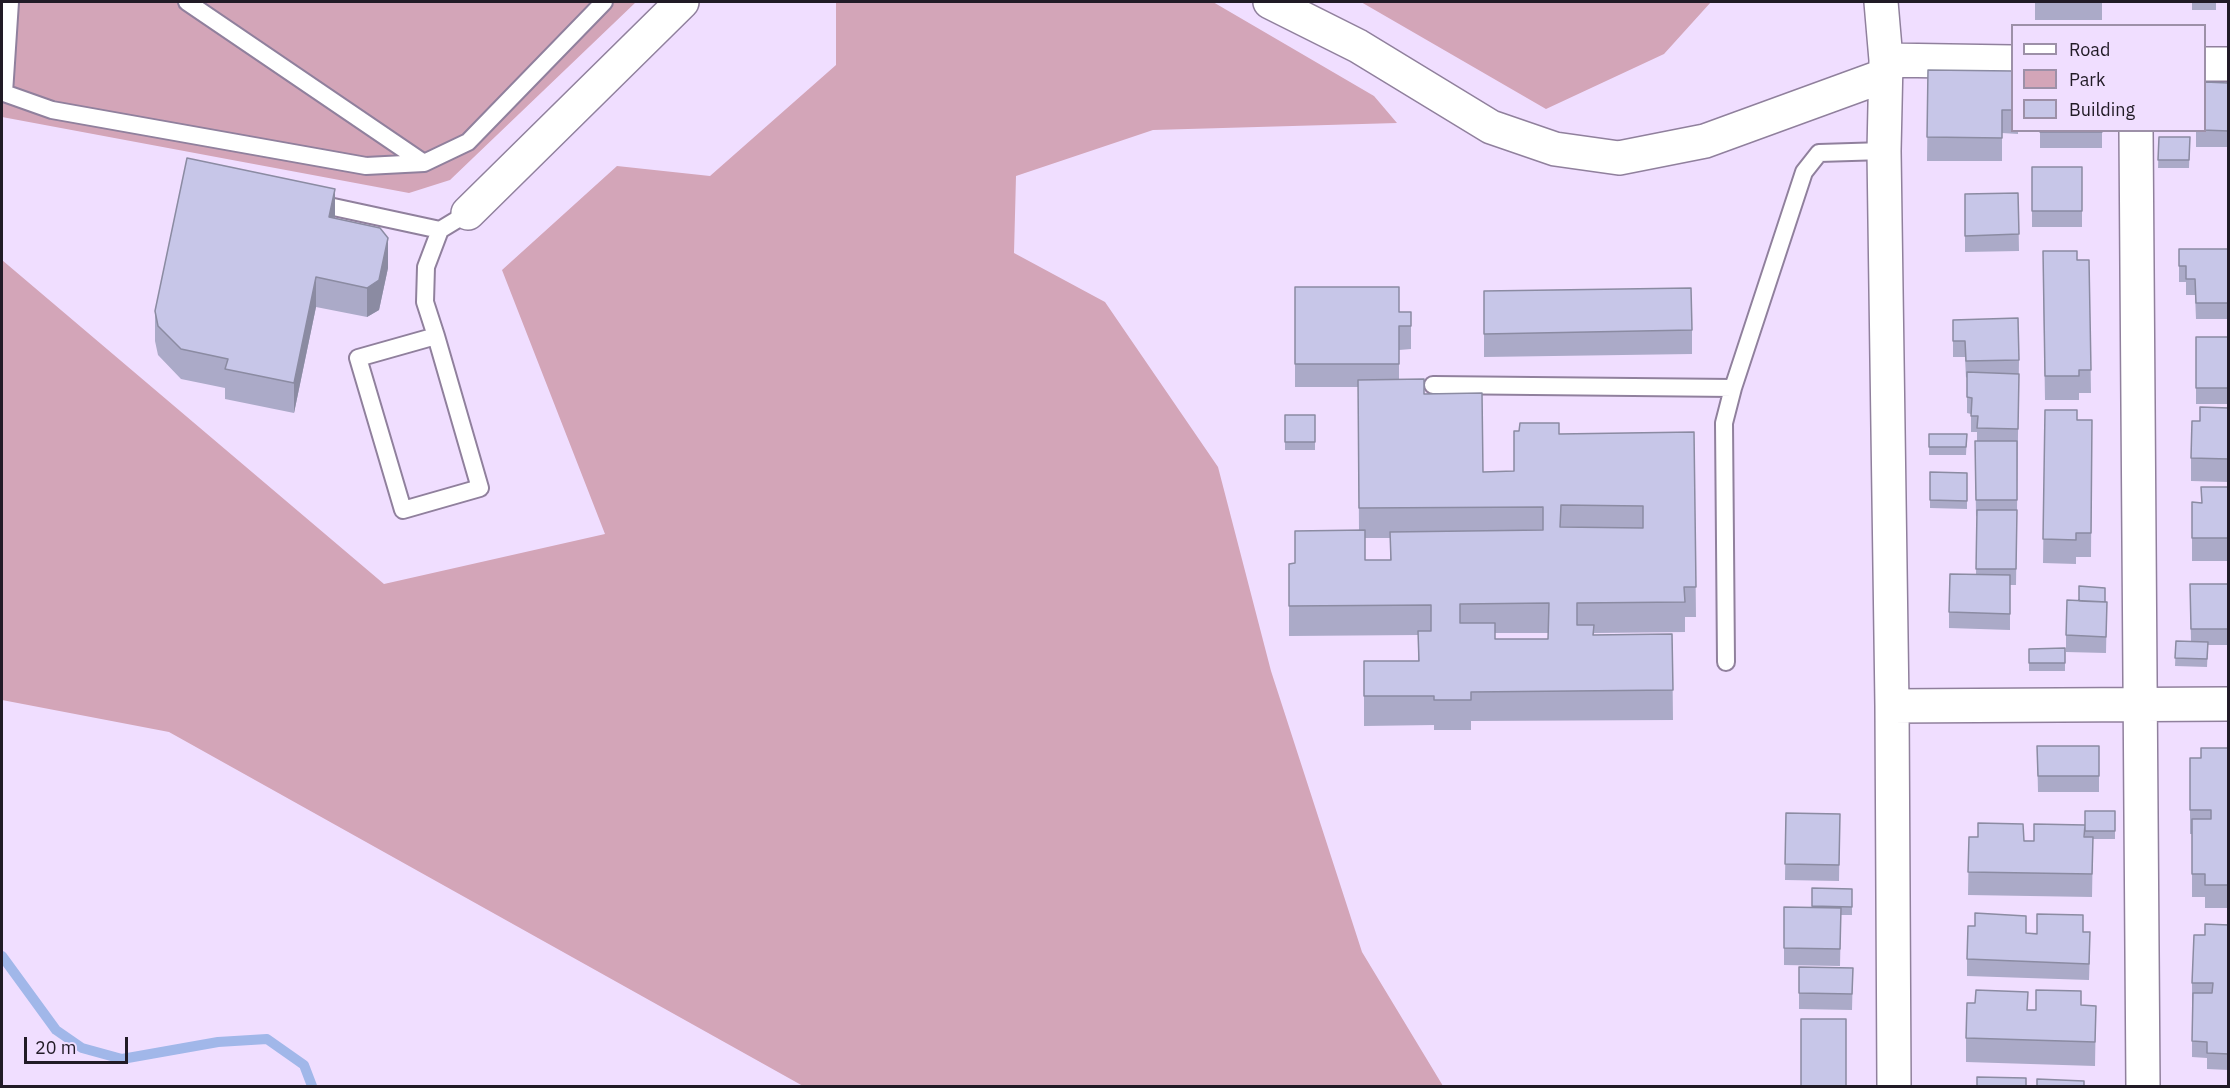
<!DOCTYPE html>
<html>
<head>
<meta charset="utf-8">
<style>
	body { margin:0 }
	#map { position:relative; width:2230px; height:1088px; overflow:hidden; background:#f0deff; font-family:"IBM Plex Sans",sans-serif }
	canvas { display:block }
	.frame { position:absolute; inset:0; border:3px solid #211b26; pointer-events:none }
	.legend { position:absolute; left:2011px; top:24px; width:195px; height:108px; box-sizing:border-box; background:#f0deff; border:2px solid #9d90a8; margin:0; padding:8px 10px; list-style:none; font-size:18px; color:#211b26 }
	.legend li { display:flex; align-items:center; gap:12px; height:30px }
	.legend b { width:30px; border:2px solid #9d90a8 }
	.scale { position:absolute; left:24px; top:1037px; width:104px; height:27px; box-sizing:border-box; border:3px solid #211b26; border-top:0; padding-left:8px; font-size:18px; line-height:21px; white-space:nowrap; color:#211b26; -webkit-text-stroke:4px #f0deff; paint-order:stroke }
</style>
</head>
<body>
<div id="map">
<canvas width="2230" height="1088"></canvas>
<div class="frame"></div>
<ul class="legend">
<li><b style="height:8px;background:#fff"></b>Road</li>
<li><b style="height:16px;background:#d3a5b8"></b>Park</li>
<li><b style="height:16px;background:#c7c6e8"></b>Building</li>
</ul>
<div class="scale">20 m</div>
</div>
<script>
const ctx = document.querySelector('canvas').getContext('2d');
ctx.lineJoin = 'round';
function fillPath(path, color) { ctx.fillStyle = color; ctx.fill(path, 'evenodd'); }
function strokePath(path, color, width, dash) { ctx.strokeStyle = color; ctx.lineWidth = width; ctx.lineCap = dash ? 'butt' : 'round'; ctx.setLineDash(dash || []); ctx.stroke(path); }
fillPath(new Path2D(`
	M2,2H636L450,180L409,193L2,117Z
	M836,2H1213L1374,96L1397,123L1153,130L1016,176L1014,253L1105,302L1218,467L1271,671L1362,952L1443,1086H803L169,732L2,700V260L384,584L605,534L502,270L617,166L710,176L836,65Z
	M1361,2H1711L1664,54L1546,109Z`), '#d3a5b8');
strokePath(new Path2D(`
	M2,956L56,1030L82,1048L122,1059L218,1042L267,1039L304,1065L312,1086`), '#a1b7e9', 10);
const lane = new Path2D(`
	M10,2L4,93L52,110L366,166L424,163L468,142L604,2
	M187,2L424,163
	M315,203L440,230
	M436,336L480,488L403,510L358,358Z
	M436,336L425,302L426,267L440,230L468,213
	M1433,385L1733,388
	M1726,662L1724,423L1733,388L1804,172L1819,153L1884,151`);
const street = new Path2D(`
	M1270,2L1358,46L1491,127L1555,149L1619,158L1705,141L1886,75
	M1881,2L1886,60L1884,151L1892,706L1894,1086
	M1886,60L2012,62
	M2204,64H2228
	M2136,130L2143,1086
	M468,213L682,2
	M1892,706L2228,704`);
strokePath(lane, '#90809d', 20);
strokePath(street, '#90809d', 36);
strokePath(lane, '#fff', 16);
strokePath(street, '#fff', 33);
fillPath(new Path2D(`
	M2035,2H2102V20H2035Z
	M2192,2H2216V10H2192Z
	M1928,70L2013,71V130H2018V134L2002,133V161H1927Z
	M2229,83V147H2196V130Z
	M2040,130H2102V148H2040Z
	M2159,137H2190L2189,168H2158Z
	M2032,167H2082V227H2032Z
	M2018,193L2019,251L1965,252V194Z
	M335,219L388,268L379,310L367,317L316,307L294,413L225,399V388L181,379L158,355L155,341V311Z
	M2179,249H2229V319H2196L2195,295H2186V282H2179Z
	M2077,260H2089L2091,393H2079V400H2045L2043,275Z
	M1295,287L1399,312H1411V349L1399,350V379L1424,394L1483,472L1514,471V431L1559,434L1694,432L1696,617H1685V632L1594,633V635L1672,634L1673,720L1471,721V730H1434V725L1364,726V661H1418V635L1289,636V564L1295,563L1359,530L1358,387H1295ZM1365,538H1390V560H1365ZM1495,633H1549L1548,639H1495Z
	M1484,291L1692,330V354L1484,357Z
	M1953,320L2019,360L2016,585H2010V630L1949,628V612L1976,574L1977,516H1976L1975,441H1977V432H1971V414L1967,413V377L1966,378L1965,357H1953Z
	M2196,337H2229V404H2196Z
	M2229,408V482L2191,481V458L2200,421Z
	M2045,410L2077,420H2092L2091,557H2076V564L2043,563Z
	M1285,415H1315V450H1285Z
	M1929,434H1967L1966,455H1929Z
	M1930,472L1967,473V509L1930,508Z
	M2229,487V561H2192V502L2201,503Z
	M2190,584H2229V645H2208L2207,667L2175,666L2176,641H2191Z
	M2105,602H2107L2106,653L2066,652V635Z
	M2065,648V671H2029V649Z
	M2037,746H2099V792H2038Z
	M2229,748V908H2205V897H2192V834H2190V758H2201Z
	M2085,811H2115V839H2093L2092,897L1968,895L1969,837L2034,841L2085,837Z
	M1786,813L1840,814L1839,881L1785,880Z
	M1812,888L1852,889V915H1841L1840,966L1784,965V907H1812Z
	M2229,925V1070L2207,1069V1058L2192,1057V983L2205,935Z
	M2083,932L2090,948L2089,980L1967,976V959L2026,933Z
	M1853,968L1852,1010L1799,1009V993Z
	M2081,1005L2096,1006L2095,1066L1966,1062V1038L2028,1010H2036Z`), '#abaac8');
fillPath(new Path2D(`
	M335,189V218L329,217Z
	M388,238V268L379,310L367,317V288Z
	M316,277V307L294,413V383Z`), '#8b8ba2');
const building = new Path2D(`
	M1928,70L2013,71V110H2002V138L1927,137Z
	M2205,82L2229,83V131L2202,130H2205Z
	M2040,130H2102V132H2040Z
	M2159,137H2190L2189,160H2158Z
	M187,158L335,189L329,217L380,228L388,238L379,280L367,288L316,277L294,383L225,369L228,359L181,349L158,326L155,311Z
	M2032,167H2082V211H2032Z
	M2018,193L2019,234L1965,236V194Z
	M2179,249H2229V303H2196L2195,279H2186V266H2179Z
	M2043,251H2077V260H2089L2091,370H2079V376H2045Z
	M1295,287H1399V312H1411V326H1399V364H1295Z
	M1691,288L1692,330L1484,334V291Z
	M2018,318L2019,360L1966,361L1965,341H1953V320Z
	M2196,337H2229V388H2196Z
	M1967,372L2019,374L2018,429L1977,428L1978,416H1971L1972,398L1967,397Z
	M1424,379V394L1482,393L1483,472L1514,471V431H1519L1520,423H1559V434L1694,432L1696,587H1684L1685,602L1577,603V625H1594L1593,635L1672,634L1673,690L1471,692V700H1434V696H1364V661H1419L1418,631H1431V605L1289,606V564L1295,563V531L1365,530V560H1391L1390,532L1543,530V507L1359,508L1358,380ZM1561,505L1643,506V528L1560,527ZM1549,603L1548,639H1495V623H1460V604Z
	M2200,407L2229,408V459L2191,458L2192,421H2200Z
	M2045,410H2077V420H2092L2091,533H2076V540L2043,539Z
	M1285,415H1315V442H1285Z
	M1929,434H1967L1966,447H1929Z
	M1975,441H2017V500H1976Z
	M1930,472L1967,473V501L1930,500Z
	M2201,487H2229V538H2192V502L2202,503Z
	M1977,510H2017L2016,569H1976Z
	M1950,574L2010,575V614L1949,612Z
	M2190,584H2229V629H2191Z
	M2079,586L2105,588V602L2079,601Z
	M2067,600L2107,602L2106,637L2066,635Z
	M2176,641L2208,642L2207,659L2175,658Z
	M2065,648V663H2029V649Z
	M2037,746H2099V776H2038Z
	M2201,748H2229V885H2205V874H2192V819H2211V810H2190V758H2201Z
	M2085,811H2115V831H2085Z
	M1786,813L1840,814L1839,865L1785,864Z
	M1978,823L2023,824L2024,841H2034V824L2085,825L2084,837H2093L2092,874L1968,872L1969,837H1978Z
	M1812,888L1852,889V907L1812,906Z
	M1784,907L1841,908L1840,949L1784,948Z
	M1975,913L2026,916V933L2037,934V914L2083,915V932H2090L2089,964L1967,959L1968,926H1975Z
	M2205,924L2229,925V1054L2207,1053V1042L2192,1041L2193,993H2212L2213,983H2192L2194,935H2205Z
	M1799,967L1853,968L1852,994L1799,993Z
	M1976,990L2028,992L2027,1010H2036V990L2081,991V1005L2096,1006L2095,1042L1966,1038L1967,1003H1975Z
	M1801,1019H1846V1086H1801Z
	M1977,1077L2026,1078V1086H1977Z
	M2037,1079L2084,1081V1086H2037Z`);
fillPath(building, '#c7c6e8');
strokePath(building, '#8b8ba2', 1.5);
</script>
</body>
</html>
